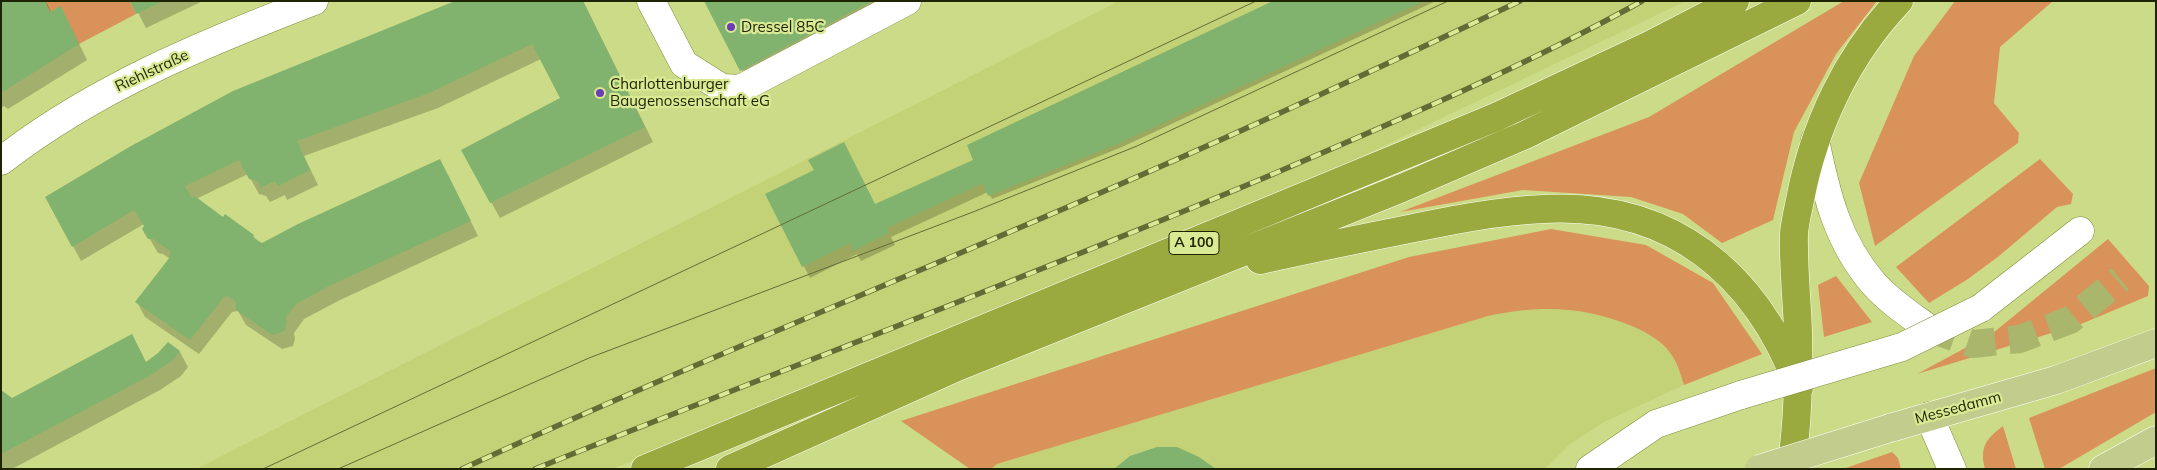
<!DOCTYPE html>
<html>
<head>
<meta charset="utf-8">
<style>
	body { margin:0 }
	#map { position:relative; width:2157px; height:470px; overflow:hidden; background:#ccdb87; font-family:Mulish,sans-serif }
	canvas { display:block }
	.frame { position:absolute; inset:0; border:2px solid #1e2301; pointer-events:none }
</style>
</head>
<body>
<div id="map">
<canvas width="2157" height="470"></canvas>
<div class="frame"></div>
</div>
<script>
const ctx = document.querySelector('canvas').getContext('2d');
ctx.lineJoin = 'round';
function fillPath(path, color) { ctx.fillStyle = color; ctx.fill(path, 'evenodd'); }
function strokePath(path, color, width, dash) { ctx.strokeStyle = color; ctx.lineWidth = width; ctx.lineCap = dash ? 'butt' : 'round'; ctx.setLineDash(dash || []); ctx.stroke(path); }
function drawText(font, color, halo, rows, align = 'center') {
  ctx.font = font + ' Mulish,sans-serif'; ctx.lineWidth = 4.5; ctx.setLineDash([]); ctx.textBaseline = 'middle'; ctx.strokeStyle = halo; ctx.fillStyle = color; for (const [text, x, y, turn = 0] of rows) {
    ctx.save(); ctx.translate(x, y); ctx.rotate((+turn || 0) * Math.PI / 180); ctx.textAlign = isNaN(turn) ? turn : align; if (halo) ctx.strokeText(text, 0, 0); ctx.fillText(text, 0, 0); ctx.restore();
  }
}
fillPath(new Path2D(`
	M1119,1H1686L1342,166L612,469H196Z
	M1562,308L1608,316L1651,335L1673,355L1684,385L1604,422L1569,445L1545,469H991L997,464L1488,316L1519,309Z`), '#c3d276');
fillPath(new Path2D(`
	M45,1H130L136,14L79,44L61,7L50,12Z
	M1844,1H1877L1836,54L1794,132L1773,220L1722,243L1683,214L1631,197L1523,190L1400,212L1649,117Z
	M1955,1H2053L2000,47L1994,103L2019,133L2018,143L1875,246L1859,183L1914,56Z
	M2040,159L2073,194L2071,204L2057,207L1999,256L1968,279L1929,303L1896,267Z
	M1551,229L1646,245L1713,283L1762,354L1684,385C1681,376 1678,365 1673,357C1665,343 1648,333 1634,327C1583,306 1541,305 1488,316L997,464L991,469H970L901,421L1409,257Z
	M2108,239L2149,286L2148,296L2081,324L1917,374L1993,333Z
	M1836,276L1872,322L1824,337L1818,285Z
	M2156,368V412L2059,469H2045L2029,418Z
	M2003,426L2016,469H1985C1979,447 1987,438 2003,426Z
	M1892,452L1898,458L1901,469H1843Z`), '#da925b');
fillPath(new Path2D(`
	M1,1H46L51,12L69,23L87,60L8,109L4,106L1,108Z
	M132,1H203L146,28Z
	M583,1L653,142L500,218L462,150L562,98L541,59L438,108L304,156L318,185L287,200L285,195L270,202L266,196L259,194L248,174L196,199L224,219L253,236L262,245L448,175L478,236L340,300L304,319L294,333L295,339L293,346L282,349L246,325L238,311L232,312L199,354L145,317L137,302L170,259L163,254L158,253L144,229L145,226L144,224L81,261L47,198Z
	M706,1H908L750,85Z
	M1273,1H1436L1122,147L992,199L988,192L891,237L895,245L861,261L857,254L810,278L767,195L875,206L973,161Z
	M168,344L180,352L188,367L181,376L160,390L12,469H1V392L12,400L146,363L159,354Z`), '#0003');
fillPath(new Path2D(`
	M1,1H45L50,12L61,6L79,44L1,93Z
	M130,1H163L136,14Z
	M455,1H583L645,127L490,203L461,150L560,98L532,44L429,93L297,141L310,170L278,186L275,181L260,188L258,181L249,179L239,160L185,186L191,197H196L223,217L225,214L254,235L253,238L262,243L298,224L440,159L471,221L331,285L296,304L286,317L287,323L284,331L272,335L236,310V302L228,296L224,297L190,340L135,302L170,257V251L153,239H148L142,229L144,226L134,210L72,247L45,197L131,146L233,91Z
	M704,1H872L740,71Z
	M1273,1H1424L1120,143L988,196L983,183L887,228L889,233L853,251L850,243L802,267L765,194L814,170L808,160L844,142L875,204L973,160L967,145Z
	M132,334L146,362L158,353L168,342L180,351L173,360L151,375L1,454V390L12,398Z
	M1157,447H1177L1199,457L1216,469H1114L1130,456Z`), '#81b26e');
strokePath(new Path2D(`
	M1928,328L1973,344L2020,339L2070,320L2120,279`), '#a9b66c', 28, [28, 14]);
const minor = new Path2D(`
	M651,1L684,64L722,88L740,89L907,1
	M1815,140C1826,193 1837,242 1874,284C1889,301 1910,315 1928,328
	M1,161C95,88 205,43 314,1
	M1981,308L2080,231
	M1929,416L1952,469
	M1590,469L1656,424L1741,395`);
const major = new Path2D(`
	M1890,428L2056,380L2156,343
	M2103,469L2156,440`);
const highway = new Path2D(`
	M1260,260C1309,249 1359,239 1409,229C1453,220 1498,211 1543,209C1670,202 1756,272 1799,388
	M645,469L1496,117L1650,45L1735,1
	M730,469L957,367L1402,188L1525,135L1797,1
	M1791,469C1798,423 1799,378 1798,332C1797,299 1793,266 1794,233C1795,222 1798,210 1800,200C1814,126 1847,56 1899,1`);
strokePath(minor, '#818e3b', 29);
strokePath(major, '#fff', 29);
strokePath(highway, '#fff', 29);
strokePath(minor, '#fff', 28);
strokePath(major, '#c2cc8c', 28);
strokePath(highway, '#9aaa3f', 28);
strokePath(new Path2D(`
	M263,469L1256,1
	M338,469L589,358L973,212L1137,146L1448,1`), '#636c36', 1);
const rail = new Path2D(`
	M462,469C685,366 914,275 1139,176C1267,120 1394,61 1520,1
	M535,469C776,372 1019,281 1259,180C1387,125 1520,69 1642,1`);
strokePath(rail, '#636c36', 5.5);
strokePath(rail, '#d9e994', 4, [11]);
const minorBridge = new Path2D(`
	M1741,395L1902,347L1981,308`);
const majorBridge = new Path2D(`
	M1759,469L1890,428`);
strokePath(minorBridge, '#818e3b', 29, []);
strokePath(majorBridge, '#fff', 29, []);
strokePath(minorBridge, '#fff', 28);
strokePath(majorBridge, '#c2cc8c', 28);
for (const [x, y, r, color] of [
	[731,27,5,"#6c3eb5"],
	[600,93,5,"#6c3eb5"]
]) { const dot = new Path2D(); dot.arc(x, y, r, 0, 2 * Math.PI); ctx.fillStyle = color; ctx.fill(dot); strokePath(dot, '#d9e994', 2); }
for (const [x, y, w] of [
	[1194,243,50]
]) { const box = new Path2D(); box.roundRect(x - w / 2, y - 11.5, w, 23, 4); ctx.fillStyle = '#d9e994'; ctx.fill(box); strokePath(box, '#1e2301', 1); }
drawText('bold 14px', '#1e2301', null, [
	["A 100",1194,243]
]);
drawText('15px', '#1e2301', '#d9e994', [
	["Dressel 85C",741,27],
	["Charlottenburger",610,84],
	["Baugenossenschaft eG",610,101]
], 'left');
drawText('15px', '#1e2301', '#d9e994', [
	["Riehlstraße",152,71,-25],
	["Messedamm",1958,408,-15]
]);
</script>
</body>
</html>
